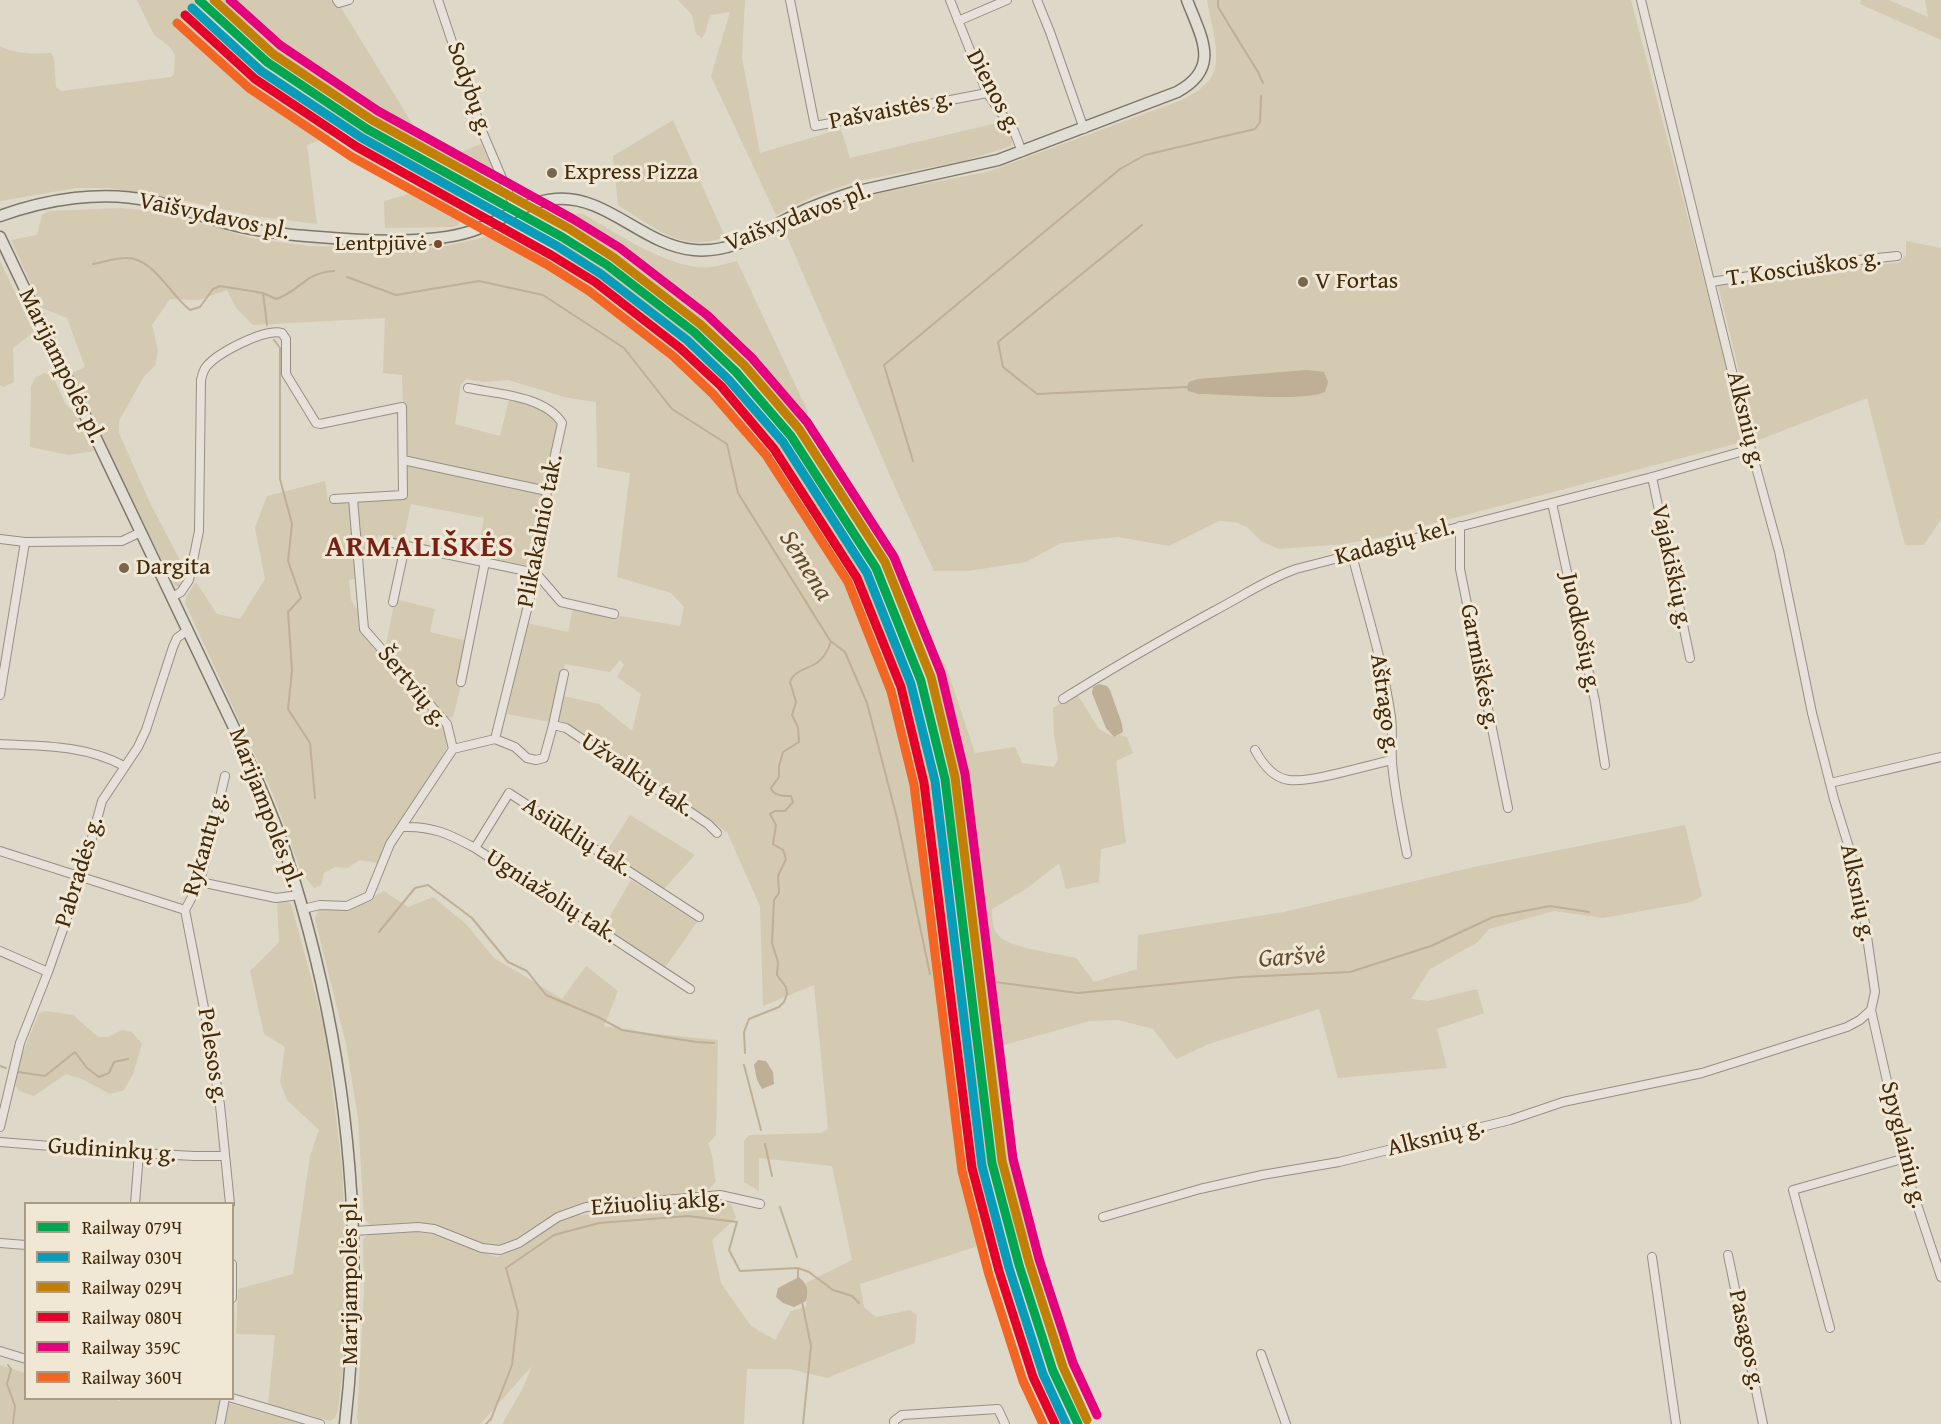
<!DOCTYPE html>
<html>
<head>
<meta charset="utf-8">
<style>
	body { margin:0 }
	#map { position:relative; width:1941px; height:1424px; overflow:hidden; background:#ded8c8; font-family:"Gentium Book Plus",serif }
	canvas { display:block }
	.legend { position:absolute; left:24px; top:1202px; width:210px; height:198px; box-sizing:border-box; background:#f0e8d5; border:2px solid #aa9c84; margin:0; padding:8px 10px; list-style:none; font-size:18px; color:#42290a }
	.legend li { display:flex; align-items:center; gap:12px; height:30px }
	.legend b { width:30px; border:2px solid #aa9c84 }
</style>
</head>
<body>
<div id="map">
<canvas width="1941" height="1424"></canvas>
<ul class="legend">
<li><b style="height:8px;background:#00a651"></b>Railway 079Ч</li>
<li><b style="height:8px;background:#079cba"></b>Railway 030Ч</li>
<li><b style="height:8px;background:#c18003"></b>Railway 029Ч</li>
<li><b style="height:8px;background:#e4002b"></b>Railway 080Ч</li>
<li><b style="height:8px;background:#e5007d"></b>Railway 359С</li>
<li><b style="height:8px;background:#f26522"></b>Railway 360Ч</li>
</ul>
</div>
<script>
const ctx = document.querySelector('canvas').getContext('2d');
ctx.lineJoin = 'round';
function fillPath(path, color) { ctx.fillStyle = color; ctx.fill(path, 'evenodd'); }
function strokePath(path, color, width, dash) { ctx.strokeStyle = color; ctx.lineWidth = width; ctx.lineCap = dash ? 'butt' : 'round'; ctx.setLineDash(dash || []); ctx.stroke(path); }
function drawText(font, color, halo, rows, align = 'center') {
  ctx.font = font + ' "Gentium Book Plus",serif'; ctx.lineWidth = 6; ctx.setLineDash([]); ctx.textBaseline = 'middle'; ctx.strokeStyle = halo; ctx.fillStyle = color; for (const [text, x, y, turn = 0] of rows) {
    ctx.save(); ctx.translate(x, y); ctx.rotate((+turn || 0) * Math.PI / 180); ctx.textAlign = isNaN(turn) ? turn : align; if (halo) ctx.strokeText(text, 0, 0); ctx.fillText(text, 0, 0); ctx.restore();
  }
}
fillPath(new Path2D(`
	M137,0H192C215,24 239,49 266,68C329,112 397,149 463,187L453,210V214L461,218L459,224L454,227L385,228L384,201L419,191L406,163L363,168L349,129L307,145L317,224L254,216L182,200L108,188H76L0,201V46C13,54 35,54 51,53L54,58L56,87L61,91L171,77L174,74L175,55L170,47L154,35Z
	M217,0H334L340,6L413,125L461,152L481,144L494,171L476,176L473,180L370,121L367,110L274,54Z
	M678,0H745L742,58L760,153L841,129L850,158L1001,122C1009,128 1015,137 1011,146L964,161L858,181L816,195L776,215L711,76L730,12L711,15C706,23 708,31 702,38L696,34L692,15Z
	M1207,0H1631L1746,441L1382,537L1344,544L1279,549L1262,542L1247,527L1235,522L1219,521L1169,546L1118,537L1061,543L1026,562L968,571H934L898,494L785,232L834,205L868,195L987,172L1182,100C1193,94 1206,87 1212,76C1223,59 1210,19 1207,0Z
	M1861,0H1889L1928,17L1925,0H1941V40L1860,4Z
	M673,120L725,237C718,239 710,242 703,242C672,245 643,220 618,205L613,156Z
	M121,208L151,211L191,220L250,238L308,246L418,249L447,246L510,231L523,235L542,257L551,256L561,242C587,259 616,274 640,293C788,405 901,589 937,772C947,824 952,878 958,931C970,1020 981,1110 992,1199L1003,1238L860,1284L864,1307L876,1317L910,1310L917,1315L915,1343L827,1378L790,1369H747L744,1424H502L522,1390L532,1366L480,1424H358L357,1418L364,1293L363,1239L369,1234L413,1231L445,1237L480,1252L497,1257L523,1247L554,1224L572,1216L720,1201L731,1204L736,1218L712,1240L721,1283L751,1326L775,1340L791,1311L806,1307L808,1292L806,1283L852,1260L832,1166L759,1158V1191L744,1182V1141L749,1135L822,1133L828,1128L814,985L763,1006L760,906L727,832L571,727L557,720L564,696L599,704L632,731L641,694L617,677L624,665L620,660L610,672L565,664L550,722L507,714L527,623L568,632L573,608L680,626L684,607L671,593L617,577L630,473L597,467L596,402L568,398L508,380L484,382L466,379L461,384L455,424L500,436L509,399L535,404L559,423L532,566L477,556L484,518L411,504L403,541L378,535L373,553L360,551L356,500L406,496L402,375L383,373L385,318L253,325L236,308L227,290L199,300L170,299L152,325L158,350L155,366L144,376L119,421V433L150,503L184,568C184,576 185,581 181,587L175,586L121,479L72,373L85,367L67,318L42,308L11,240L37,235L42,215L49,211Z
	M577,213L583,214C616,233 672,271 710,267C719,266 728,263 737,261L808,412L803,420L793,424L726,351L640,276L566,231Z
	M1906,241L1941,248V519L1924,545H1905L1867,398L1756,441L1718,285L1843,266L1899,263L1906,255Z
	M0,261L34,332L13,348L14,382L3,387L0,385Z
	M45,373L54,379L65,403L78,418L94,451L69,455L30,447L31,386L36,377Z
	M325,481L328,501L348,502L350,506L355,579L349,580L351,600L358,611L359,628L443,724L447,738L446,749L377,863L360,860L347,868L335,867L324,873L321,885L314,888L301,872L273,794L185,603L187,595L196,582L217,614L240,619L265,579L255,528L267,496Z
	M395,599L435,609L430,632L472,642L453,717L447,718L385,650Z
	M939,657L946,666L975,753L1015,747L1022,763L1054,767L1058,759L1054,734L1053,708L1077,694L1099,729L1114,737L1119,735L1127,737L1133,753L1116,761L1126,843L1101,849L1099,882L1066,889L1059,863L1029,887L992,909C992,918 992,929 999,936C1010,948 1059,954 1076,958L1094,982L1137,969L1138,935L1284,912L1474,867L1685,825L1702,896L1691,902L1603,918L1554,911L1489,929L1478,942L1430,969L1411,999L1428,1001L1477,989L1484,1013L1437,1029L1447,1068L1338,1078L1319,1009L1209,1044L1176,1059L1153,1029L1119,1020L1090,1021L997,1047L1032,1237L1017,1242L999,1164L948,766L940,726L934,661Z
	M630,815L695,855L662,891L606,852Z
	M631,880L697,922L664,969L603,928Z
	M384,891L408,907L433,897L466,924L494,958L562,999L586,966L618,991L604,1026L656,1034L718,1040L716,1135L708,1144C714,1155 713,1170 716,1182L708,1190L595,1202L570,1207L544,1220L511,1242L494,1246L481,1244L447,1229L417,1222L370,1225L364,1218L358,1118L346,1044L315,919L318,909L349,910Z
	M288,901L291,904L325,1029L342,1166L347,1283L343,1368L338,1411L335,1418L330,1421L268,1404L275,1335L236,1334L238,1289L293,1274L310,1156L319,1130L287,1100L280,1082L285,1047L264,1034L250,971L279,942L277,902Z
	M46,1011L73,1015L98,1037H108L122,1030L132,1032L142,1044L133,1074L124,1090L110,1094L82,1079L66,1074L34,1096L19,1091L15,1085L22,1055L39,1013Z
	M0,1365L25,1373L26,1398H112L119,1401L127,1398L213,1399L305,1424H0Z`), '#d4c9b1');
fillPath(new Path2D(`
	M1307,370L1324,372L1328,382L1325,392C1302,402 1228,394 1199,394L1188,391L1187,387L1189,382L1198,379Z
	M1099,684L1107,686L1110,690L1122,724L1123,732L1114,737L1106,728L1092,693L1093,687Z
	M758,1060L766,1061L773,1072L774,1084L762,1089L757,1080L754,1065Z
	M799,1277C808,1285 809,1290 806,1301L794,1307L783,1303L776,1297L778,1288Z`), '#beaf96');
strokePath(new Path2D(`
	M1218,0V7L1258,72L1263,83
	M1142,225L998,342L1003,367L1037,394L1187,387
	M93,264C103,262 115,258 126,258C153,257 171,296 190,310L200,307L213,289L220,286L263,293L276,299C302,290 304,273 334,271
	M347,277L396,295L479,281L543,295L624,348L672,409L727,444L738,493L831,642C828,650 825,657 818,662C809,669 794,670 790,682L796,702L792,715L798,727L799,742L783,752L779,766V777L771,788C773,796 784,796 791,796L793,802L785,811H775L770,814L776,825L773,844L783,850L786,859L778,876L779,893L774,900L772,943L778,962L777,975L786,987L787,994L784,1002L779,1007L749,1019L744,1032L745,1053
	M263,293L267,325
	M274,340L280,348V479L292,524L288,561L301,598L288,612L292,671L288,709L310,743L315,798
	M913,461L884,365L1120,169L1145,155L1255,129L1260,122L1261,96
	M832,642L845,652L867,703L897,818L930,974
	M379,932L415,888L428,885L472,918L508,962L527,971L546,995L598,1017L622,1030L696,1042L714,1043
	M987,981L1078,993L1241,977L1350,972L1431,946L1493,917L1550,906L1589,912
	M744,1065L761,1130
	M0,1066L6,1068
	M18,1072L45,1076L75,1052L87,1068L99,1077L109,1073L114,1062L128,1059
	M765,1144L772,1176
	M780,1207L797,1257
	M798,1279V1268
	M802,1302L811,1346L803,1424
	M8,1365L11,1369L7,1384L15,1406L13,1424
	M486,1424L491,1419L512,1365L518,1312L506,1268L554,1235L599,1223L688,1216L737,1222L729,1250L740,1271L798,1268L809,1272L833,1290L852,1296L859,1303`), '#beaf96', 2);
const minor = new Path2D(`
	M337,0L339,3L349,0
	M438,0L482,131L516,211
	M790,0L815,126L987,93
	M950,0L987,93L1014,131L1022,152
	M1037,0L1050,32L1084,129
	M958,21L1007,0
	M1711,282L1840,262L1897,256
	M468,388C498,394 545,396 562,423L547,491L536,573L495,739
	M403,460L547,491
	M1652,477L1690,658
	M1552,503L1595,701L1605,765
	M1460,526V569L1508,808
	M0,539L25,542L122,541L141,532
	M388,542L536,573L561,602L614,614
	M1352,555C1366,609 1383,662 1391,717C1393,732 1391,748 1392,763C1395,794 1401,824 1407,854
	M172,597L181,592L189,580L199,531L201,380C202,376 203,371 206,367C217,353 265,328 282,333L286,339V374L316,423L320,424L402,407L403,495L334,499
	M393,602L405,546
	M461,682L485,562
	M0,695L25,542
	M1063,699C1112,668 1163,639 1214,611C1241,597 1267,579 1296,569L1652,477L1751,449
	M553,725L566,728L708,824L717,833
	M0,744C43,746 85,745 124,766
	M453,749L495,739L515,747L527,758L536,760L544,758L553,725L564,674
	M1255,750C1262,763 1273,778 1289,780C1310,783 1369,765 1392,760
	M1830,783L1941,757
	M403,827C433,826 449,834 475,848L690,989
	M475,848L509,793L699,917
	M0,851L185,910L200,882L225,776
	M200,882L276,898L299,895
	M303,909L320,905L347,906L369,896L390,844L453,749L447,724L364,629L353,499
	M185,910L204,1008L220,1105L230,1204
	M0,951L48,972
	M1871,1010L1896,1121L1902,1159L1941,1277
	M0,1127L20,1043L48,972L81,878L102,801L138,747L146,730L173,647L177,638L188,630
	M0,1142L139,1153L194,1156H224
	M135,1204L139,1153
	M1103,1217L1200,1189L1262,1175L1339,1162L1510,1120L1563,1102L1702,1073L1847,1027L1860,1020L1871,1010L1875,992L1865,923L1851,854L1834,799L1812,713L1779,551L1751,449L1641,0
	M354,1231L418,1227L434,1229L482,1248L500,1250L519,1243L558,1217L586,1207L720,1195L760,1204
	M0,1243L26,1245
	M1728,1255L1763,1424
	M1652,1257L1676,1424
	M232,1264V1298
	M1830,1328L1793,1190L1902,1159
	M0,1351L26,1359
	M1261,1354L1286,1424
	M232,1398L320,1424
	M220,1424L225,1398
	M894,1424V1421L902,1415L998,1409L1005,1424`);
const major = new Path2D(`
	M0,216C47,199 102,190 151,201C178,206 203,217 229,224C259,232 289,235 319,237C363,241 430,245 472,231C500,222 526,201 556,199C607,195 644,246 694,250C737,254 769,226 807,209C822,203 838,197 854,192L998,160L1177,92C1222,68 1201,37 1187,0
	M0,237L237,734C254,773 272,811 285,851C346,1037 367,1230 345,1424`);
strokePath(minor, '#968f82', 10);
strokePath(major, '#7e7769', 13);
strokePath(minor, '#e6e2db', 8);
strokePath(major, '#e1ded5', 10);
strokePath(new Path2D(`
	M199,0L267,62L367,129L562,237L607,265L694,332L736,372L791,436L876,568L921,681L945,779L992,1163L1019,1265L1053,1371L1078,1424`), '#00a651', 9);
strokePath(new Path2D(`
	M192,8L261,71L362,138L557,246L601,274L687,340L728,379L783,442L867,573L911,684L935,781L982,1166L1009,1268L1043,1374L1066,1424`), '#079cba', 9);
strokePath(new Path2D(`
	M214,0L273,54L372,120L568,228L613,257L700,324L744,365L799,429L885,562L931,677L955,777L1002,1161L1029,1262L1063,1367L1087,1420`), '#c18003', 9);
strokePath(new Path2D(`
	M185,15L255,79L357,147L551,255L595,282L680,348L721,386L774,449L857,578L901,687L924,783L972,1168L999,1271L1033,1377L1055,1424`), '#e4002b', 9);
strokePath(new Path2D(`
	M230,0L280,45L378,111L573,219L620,248L707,315L752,358L807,422L894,557L941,673L965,774L1013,1159L1039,1259L1073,1363L1097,1415`), '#e5007d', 9);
strokePath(new Path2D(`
	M177,23L249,88L352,157L546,264L589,291L673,356L713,394L766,455L848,582L891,691L914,785L962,1171L989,1275L1023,1381L1043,1424`), '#f26522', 9);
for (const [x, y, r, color] of [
	[552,173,6,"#79664c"],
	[438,244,5,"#7a4b2a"],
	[1303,282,6,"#79664c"],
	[124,568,6,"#79664c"]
]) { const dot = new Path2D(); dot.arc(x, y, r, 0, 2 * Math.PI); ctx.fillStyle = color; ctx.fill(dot); strokePath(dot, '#f0e8d5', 2); }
drawText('22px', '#42290a', '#f0e8d5', [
	["Lentpjūvė",427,244]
], 'right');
drawText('24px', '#42290a', '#f0e8d5', [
	["Sodybų g.",469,89,71],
	["Dienos g.",993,92,62],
	["Pašvaistės g.",891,111,-11],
	["Vaišvydavos pl.",214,217,12],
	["Vaišvydavos pl.",798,218,-21],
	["T. Kosciuškos g.",1804,269,-8],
	["Marijampolės pl.",61,366,64],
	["Alksnių g.",1745,420,76],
	["Plikakalnio tak.",541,531,-79],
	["Kadagių kel.",1395,543,-15],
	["Vajakiškių g.",1671,567,78],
	["Juodkošių g.",1580,633,78],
	["Garmiškės g.",1479,667,79],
	["Šertvių g.",412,687,51],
	["Aštrago g.",1384,704,82],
	["Užvalkių tak.",637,776,34],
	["Marijampolės pl.",265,808,69],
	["Asiūklių tak.",577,838,33],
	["Rykantų g.",206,844,-74],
	["Pabradės g.",80,872,-73],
	["Alksnių g.",1857,893,78],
	["Ugniažolių tak.",551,897,33],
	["Pelesos g.",212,1056,81],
	["Alksnių g.",1436,1138,-14],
	["Spyglainių g.",1903,1145,76],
	["Gudininkų g.",112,1151,4],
	["Ežiuolių aklg.",658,1204,-4],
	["Marijampolės pl.",351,1281,-90],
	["Pasagos g.",1746,1340,78]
]);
drawText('24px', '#42290a', '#f0e8d5', [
	["Express Pizza",564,173],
	["V Fortas",1315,282],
	["Dargita",136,568]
], 'left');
drawText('italic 26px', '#634c2e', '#f0e8d5', [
	["Sėmena",805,566,58],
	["Garšvė",1292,958,-4]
]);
ctx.letterSpacing = '1.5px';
drawText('bold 30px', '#7a1f14', '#f0e8d5', [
	["ARMALIŠKĖS",420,548]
]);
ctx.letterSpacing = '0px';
</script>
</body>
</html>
